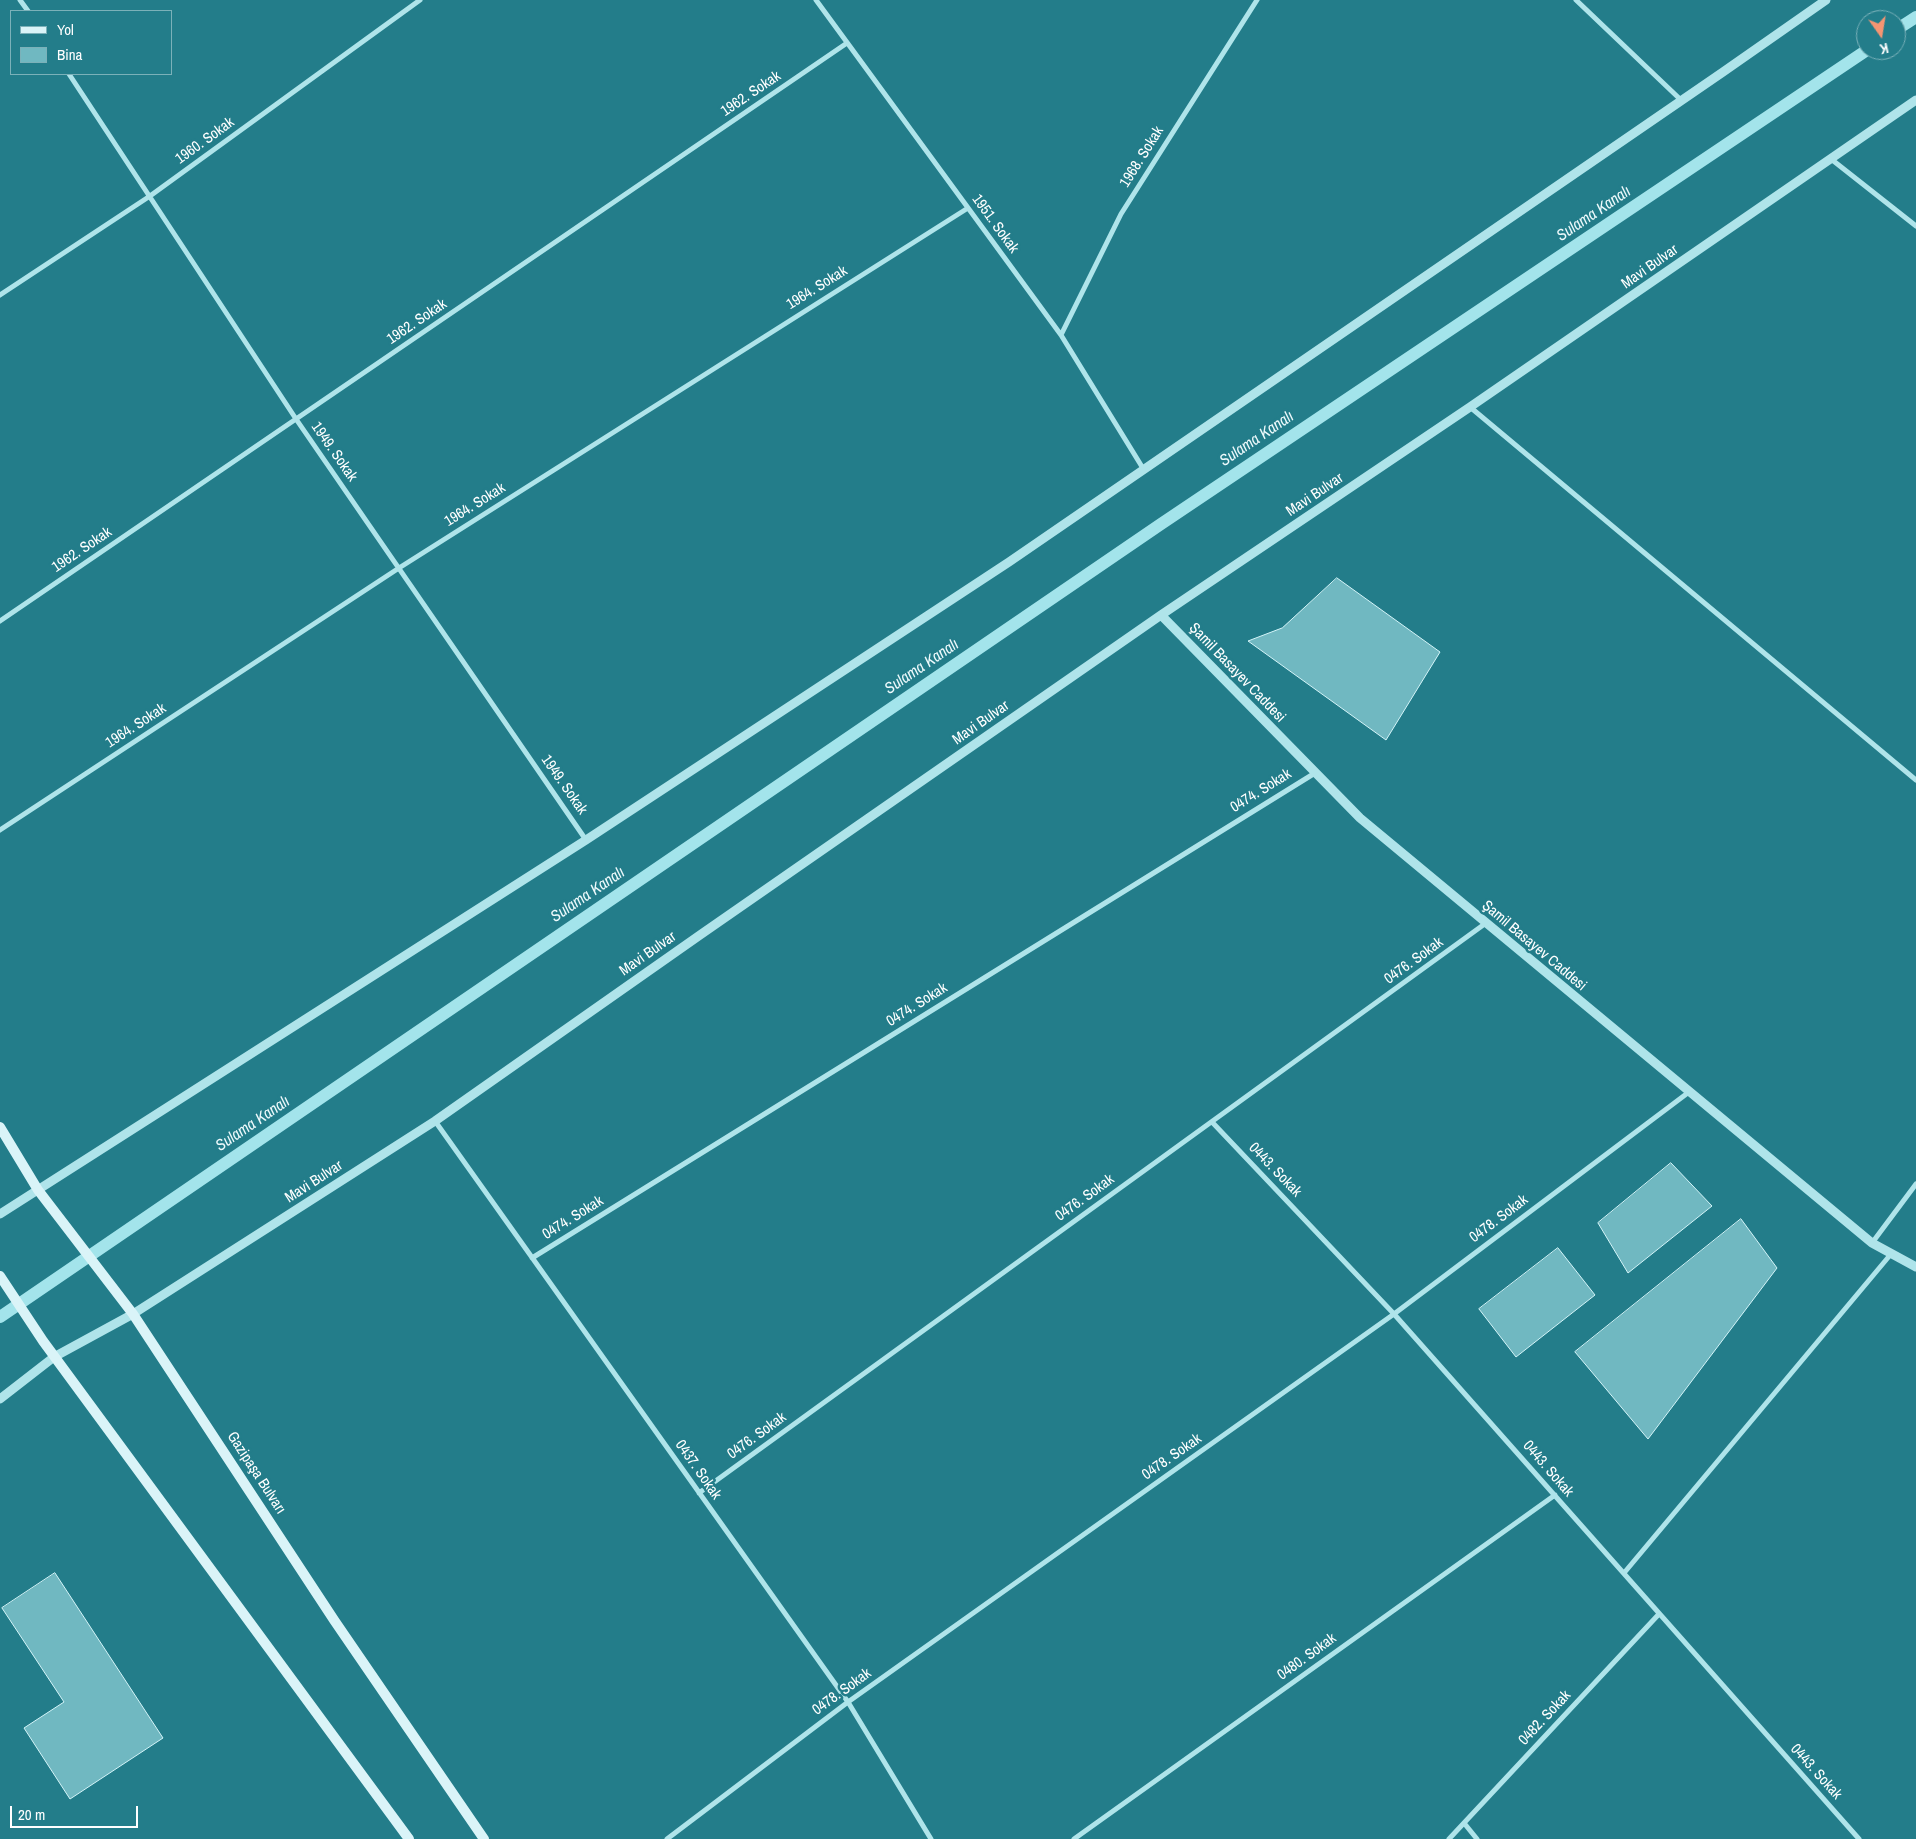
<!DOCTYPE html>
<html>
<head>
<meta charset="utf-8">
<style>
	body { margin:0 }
	#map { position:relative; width:1916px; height:1839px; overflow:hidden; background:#237d8a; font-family:"Archivo Narrow",sans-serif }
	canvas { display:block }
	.legend { position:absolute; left:10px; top:10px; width:162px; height:65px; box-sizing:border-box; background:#237d8a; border:1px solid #7bb1b9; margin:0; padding:6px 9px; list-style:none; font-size:15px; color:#fff }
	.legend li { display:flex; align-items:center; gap:10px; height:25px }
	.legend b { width:25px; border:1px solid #7bb1b9 }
	.north { position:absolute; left:1856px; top:10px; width:50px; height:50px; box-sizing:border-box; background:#237d8a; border:1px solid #7bb1b9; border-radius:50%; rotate:167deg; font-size:14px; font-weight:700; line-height:20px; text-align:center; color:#fff }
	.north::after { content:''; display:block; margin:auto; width:18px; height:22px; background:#f59572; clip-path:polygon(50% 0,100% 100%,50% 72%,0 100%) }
	.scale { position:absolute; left:10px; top:1806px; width:128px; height:22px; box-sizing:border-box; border:2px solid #fff; border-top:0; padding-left:6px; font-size:15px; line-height:18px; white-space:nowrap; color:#fff; -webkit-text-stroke:4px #237d8a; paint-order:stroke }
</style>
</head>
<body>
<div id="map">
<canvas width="1916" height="1839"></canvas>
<ul class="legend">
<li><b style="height:6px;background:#daf4f8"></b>Yol</li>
<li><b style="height:14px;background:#70b8c1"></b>Bina</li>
</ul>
<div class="north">K</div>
<div class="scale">20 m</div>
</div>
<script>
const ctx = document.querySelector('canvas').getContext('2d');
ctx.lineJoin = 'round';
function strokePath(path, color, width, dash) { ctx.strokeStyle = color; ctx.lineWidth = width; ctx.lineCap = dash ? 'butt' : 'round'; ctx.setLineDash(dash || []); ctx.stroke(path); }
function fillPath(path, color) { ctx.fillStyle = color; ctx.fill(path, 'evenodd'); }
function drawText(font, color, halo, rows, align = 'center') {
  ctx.font = font + ' "Archivo Narrow",sans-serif'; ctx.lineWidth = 5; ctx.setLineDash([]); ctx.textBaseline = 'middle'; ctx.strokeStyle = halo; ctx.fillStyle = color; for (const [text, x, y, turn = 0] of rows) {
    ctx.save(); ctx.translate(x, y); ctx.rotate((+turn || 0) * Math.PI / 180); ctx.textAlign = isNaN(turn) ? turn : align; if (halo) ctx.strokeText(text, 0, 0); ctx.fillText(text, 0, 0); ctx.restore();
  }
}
strokePath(new Path2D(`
	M1896,30L1916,17
	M0,1317L1161,524L1867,50`), '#a3e4eb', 12);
const building = new Path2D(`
	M1337,578L1440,652L1386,740L1248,641L1282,628Z
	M1671,1163L1712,1206L1628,1273L1598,1223Z
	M1741,1219L1777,1268L1648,1439L1575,1352Z
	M1558,1248L1595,1295L1516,1357L1479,1309Z
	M55,1573L163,1738L70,1799L24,1728L64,1702L2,1608Z`);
fillPath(building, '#70b8c1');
strokePath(building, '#d4f4f8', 1);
strokePath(new Path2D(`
	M20,0L28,11
	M816,0L1061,335L1144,470
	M1576,0L1682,101
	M69,74L296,419L586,840
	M1831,159L1916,226
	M0,295L150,196L420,0
	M1061,335L1121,214L1257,0
	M1470,407L1916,780
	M0,621L847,43
	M0,830L399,568L968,208
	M435,1121L848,1702L931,1839
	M1212,1122L1394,1314L1859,1839
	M1872,1243L1916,1184
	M532,1258L1315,773
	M699,1493L1486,923
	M1624,1573L1891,1254
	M1464,1823L1477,1839
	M667,1839L848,1702L1394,1314L1689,1092
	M1074,1839L1555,1495
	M1449,1839L1659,1614`), '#afe4ea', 5);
strokePath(new Path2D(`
	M1161,615L1360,818L1872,1243L1916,1267
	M0,1214L586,840L1009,562L1723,72L1826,0
	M0,1399L54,1357L133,1314L435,1121L700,935L1161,615L1470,407L1916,100`), '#afe4ea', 9);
strokePath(new Path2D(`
	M0,1127L38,1190L133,1314L334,1620L484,1839
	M0,1276L43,1341L409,1839`), '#daf4f8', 10);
drawText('15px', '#fff', '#237d8a', [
	["1962. Sokak",751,94,-34],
	["1960. Sokak",205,141,-36],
	["1968. Sokak",1142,157,-58],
	["1951. Sokak",995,224,54],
	["Mavi Bulvar",1650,267,-35],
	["1964. Sokak",817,288,-32],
	["1962. Sokak",417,322,-34],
	["1949. Sokak",334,452,55],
	["Mavi Bulvar",1315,495,-34],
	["1964. Sokak",475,505,-32],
	["1962. Sokak",82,550,-34],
	["Şamil Basayev Caddesi",1237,673,46],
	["Mavi Bulvar",981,723,-35],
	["1964. Sokak",136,726,-33],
	["1949. Sokak",564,785,55],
	["0474. Sokak",1261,791,-32],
	["Şamil Basayev Caddesi",1534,946,40],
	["Mavi Bulvar",648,954,-35],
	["0476. Sokak",1414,961,-36],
	["0474. Sokak",917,1005,-32],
	["0443. Sokak",1275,1170,46],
	["Mavi Bulvar",314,1182,-33],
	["0476. Sokak",1085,1198,-36],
	["0474. Sokak",573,1218,-32],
	["0478. Sokak",1499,1219,-37],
	["0476. Sokak",757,1436,-36],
	["0478. Sokak",1172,1457,-35],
	["0443. Sokak",1548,1469,49],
	["0437. Sokak",698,1470,55],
	["Gazipaşa Bulvarı",256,1473,57],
	["0480. Sokak",1307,1657,-36],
	["0478. Sokak",842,1692,-36],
	["0482. Sokak",1545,1718,-47],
	["0443. Sokak",1816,1772,48]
]);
drawText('italic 16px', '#eefafc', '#237d8a', [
	["Sulama Kanalı",1594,214,-34],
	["Sulama Kanalı",1257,439,-34],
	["Sulama Kanalı",922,667,-34],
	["Sulama Kanalı",588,895,-34],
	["Sulama Kanalı",253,1124,-34]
]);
</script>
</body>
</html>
